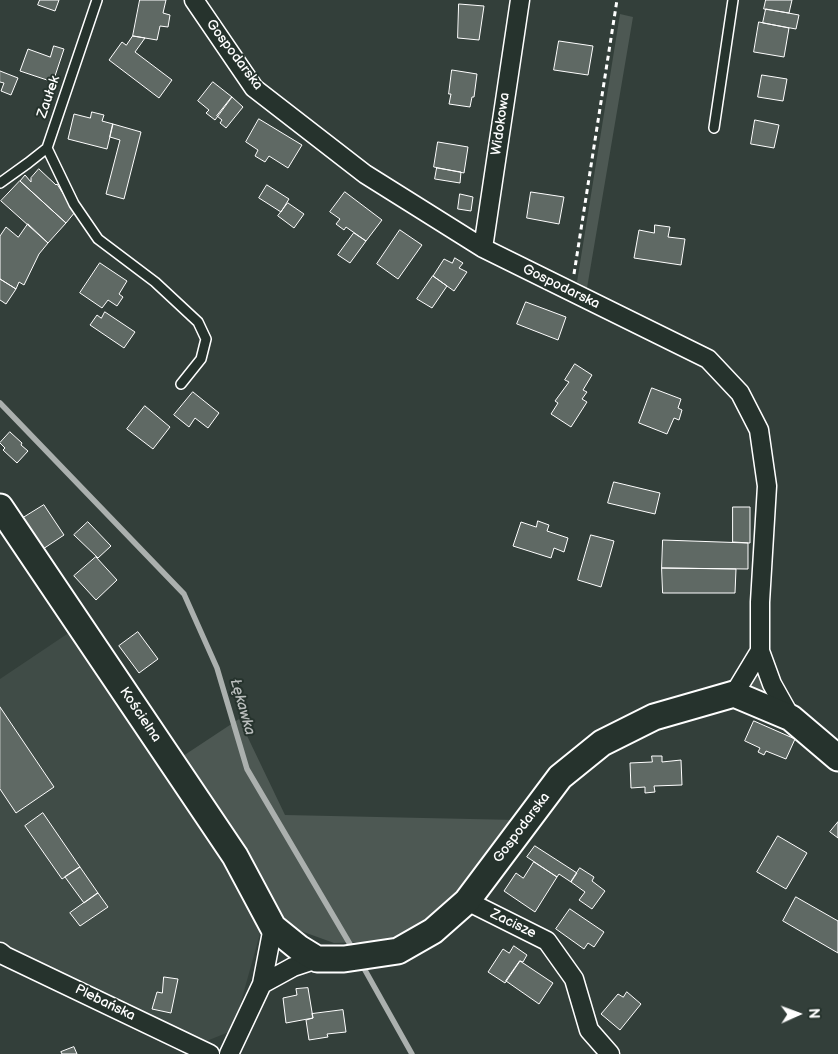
<!DOCTYPE html>
<html>
<head>
<meta charset="utf-8">
<style>
	body { margin:0 }
	#map { position:relative; width:838px; height:1054px; overflow:hidden; background:#333f3a; font-family:"Balsamiq Sans",sans-serif }
	canvas { display:block }
	.north { position:absolute; left:773px; top:989px; width:50px; height:50px; -webkit-text-stroke:4px #26332d; paint-order:stroke; rotate:88deg; font-size:14px; font-weight:700; line-height:20px; text-align:center; color:#fff }
	.north::after { content:''; display:block; margin:auto; width:18px; height:22px; background:#fff; clip-path:polygon(50% 0,100% 100%,50% 72%,0 100%) }
</style>
</head>
<body>
<div id="map">
<canvas width="838" height="1054"></canvas>
<div class="north">N</div>
</div>
<script>
const ctx = document.querySelector('canvas').getContext('2d');
ctx.lineJoin = 'round';
function fillPath(path, color) { ctx.fillStyle = color; ctx.fill(path, 'evenodd'); }
function strokePath(path, color, width, dash) { ctx.strokeStyle = color; ctx.lineWidth = width; ctx.lineCap = dash ? 'butt' : 'round'; ctx.setLineDash(dash || []); ctx.stroke(path); }
function drawText(font, color, halo, rows, align = 'center') {
  ctx.font = font + ' "Balsamiq Sans",sans-serif'; ctx.lineWidth = 4; ctx.setLineDash([]); ctx.textBaseline = 'middle'; ctx.strokeStyle = halo; ctx.fillStyle = color; for (const [text, x, y, turn = 0] of rows) {
    ctx.save(); ctx.translate(x, y); ctx.rotate((+turn || 0) * Math.PI / 180); ctx.textAlign = isNaN(turn) ? turn : align; if (halo) ctx.strokeText(text, 0, 0); ctx.fillText(text, 0, 0); ctx.restore();
  }
}
fillPath(new Path2D(`
	M73,630L229,862L261,930L239,1009L229,1032L204,1042L8,946L0,941V679Z`), '#404c47');
fillPath(new Path2D(`
	M620,14L633,17L587,288L577,282Z
	M760,673L770,697L741,693Z
	M239,719L285,815L517,820L470,881L425,924L395,941L334,943L287,926L177,760Z`), '#4d5853');
strokePath(new Path2D(`
	M0,403L184,594L217,668L247,769L354,951
	M361,963L412,1054`), '#abb0ae', 5.5);
const building = new Path2D(`
	M40,0H59L55,11L38,5Z
	M140,0H166L163,13L170,15L168,27L160,26L157,40L133,36Z
	M766,0H792L789,13L764,9Z
	M459,4L484,6L479,40L458,38Z
	M766,9L799,15L796,29L763,23Z
	M759,22L789,28L784,57L754,52Z
	M133,36L145,38L135,52L172,80L159,98L109,60L122,42L126,45Z
	M559,41L593,46L588,75L554,70Z
	M54,46L64,49L53,82L20,71L28,49L50,57Z
	M452,70L477,74L474,97H472L470,107L449,104L451,94H449Z
	M0,71L18,78L11,95L1,91L4,83L0,82Z
	M762,75L787,79L783,101L758,97Z
	M213,82L232,97L215,120L206,113L209,110L198,101Z
	M232,97L243,107L226,128L220,123L222,120L217,116Z
	M92,112L104,115L102,121L113,124L107,149L68,139L74,114L90,118Z
	M259,119L302,145L288,168L269,156L265,162L255,156L258,150L246,142Z
	M755,120L779,125L774,148L751,144Z
	M113,124L141,132L124,199L106,194L120,140L110,137Z
	M438,142L468,147L464,173L434,167Z
	M437,168L461,172L460,183L435,179Z
	M39,169L56,185L57,184L75,212L66,223L20,181L25,175L31,182V178Z
	M20,181L66,223L48,243L1,201Z
	M267,185L289,199L281,212L259,198Z
	M345,192L382,220L366,241L346,227L344,230L336,224L340,219L330,212Z
	M531,192L564,197L559,224L527,218Z
	M460,194L473,197L471,211L458,209Z
	M288,203L304,214L294,228L278,216Z
	M28,224L48,243L39,254L24,285L19,282L16,289L0,279V236L6,227L18,237Z
	M655,225L670,227L668,237L685,239L681,265L634,258L639,230L654,233Z
	M400,230L422,245L398,279L377,264Z
	M354,233L366,241L350,263L338,255Z
	M455,258L463,263L459,268L467,272L454,291L433,276L444,259L452,263Z
	M100,263L127,281L119,294L123,297L117,306L108,300L102,308L80,293Z
	M433,276L447,286L432,308L417,299Z
	M0,279L16,289L6,304L0,300Z
	M526,302L566,317L558,340L517,324Z
	M105,312L135,332L124,348L90,325L97,315L101,318Z
	M575,364L592,375L583,390L587,392L582,399L587,402L571,427L551,414L558,403L555,401L569,382L565,380Z
	M652,388L681,399L678,408L682,410L679,420L674,418L667,434L639,423Z
	M193,392L219,413L208,428L195,418L189,427L174,415Z
	M145,406L170,427L153,449L127,429Z
	M10,432L22,443L21,445L28,451L17,463L3,450L5,448L0,443Z
	M614,482L660,493L655,514L608,503Z
	M44,505L64,535L43,549L23,518Z
	M733,507H750V543L733,542Z
	M538,521L549,525L547,531L568,538L564,552L554,548L551,558L513,546L521,522L536,527Z
	M88,522L111,546L98,558L74,535Z
	M591,535L614,541L601,587L578,580Z
	M663,540L748,543V569L662,568Z
	M96,557L117,580L96,600L74,576Z
	M662,568L736,569L735,593H663Z
	M138,632L158,659L139,673L119,646Z
	M0,707L54,787L16,813L0,789Z
	M754,721L795,739L786,759L766,751L764,755L758,752L760,748L745,741Z
	M652,756H662V762L681,760L682,785L654,786L655,792L645,793V787L631,788L630,763L652,762Z
	M43,813L80,867L62,879L25,826Z
	M838,822V838L830,832Z
	M778,836L807,853L786,889L757,872Z
	M535,846L577,873L571,882L559,874L557,877L527,857Z
	M534,862L557,877L535,912L504,891L516,873L523,878Z
	M80,867L98,893L84,903L65,877Z
	M580,868L594,877L592,881L605,891L592,909L579,900L585,892L571,882Z
	M98,893L108,907L80,926L70,913Z
	M796,897L838,921V953L783,921Z
	M570,909L604,932L594,947L588,943L584,949L556,929Z
	M514,946L527,955L523,962L520,961L505,983L488,972L503,949L509,953Z
	M520,961L553,983L539,1004L506,981Z
	M164,977L178,979L171,1013L152,1009L157,992L162,993Z
	M308,988L313,1018L286,1023L283,998L297,995L296,989Z
	M627,992L641,1004L620,1030L601,1014L618,994L623,997Z
	M343,1010L346,1032L327,1034L328,1037L309,1040L306,1020L313,1018L312,1014Z
	M74,1047L77,1054H62L61,1052Z`);
fillPath(building, '#5f6964');
strokePath(building, '#fff', 1);
const lane = new Path2D(`
	M714,128L733,0
	M47,148L74,204L98,239L155,282L198,322L206,339L201,359L181,384
	M0,183L28,163L47,148L97,0`);
const street = new Path2D(`
	M194,0L254,88L365,174L483,248L708,359L740,393L759,430L767,486L760,602V651L772,684L791,718
	M483,248L520,0
	M734,694L760,651
	M467,901L547,941L574,979L589,1030L610,1054
	M0,952L5,956L210,1054
	M262,984L293,967L317,959
	M229,1054L262,984L273,927`);
const secondary = new Path2D(`
	M0,507L235,856L273,927L299,948L317,959H344L398,951L433,931L467,901L560,777L602,743L654,717L734,694L791,718L838,758`);
strokePath(lane, '#fff', 12);
strokePath(street, '#fff', 21);
strokePath(secondary, '#fff', 29);
strokePath(new Path2D(`
	M574,274L617,0`), '#fff', 3, [5, 4]);
strokePath(lane, '#26332d', 9);
strokePath(street, '#26332d', 18);
strokePath(secondary, '#26332d', 25);
drawText('14px', '#fff', '#26332d', [
	["Gospodarska",234,55,53],
	["Zaułek",49,97,-71],
	["Widokowa",501,124,-82],
	["Gospodarska",561,287,26],
	["Kościelna",140,715,56],
	["Gospodarska",522,828,-53],
	["Zacisze",513,924,26],
	["Plebańska",105,1003,26]
]);
drawText('italic 15px', '#b9bdbc', '#26332d', [
	["Łękawka",242,707,74]
]);
</script>
</body>
</html>
